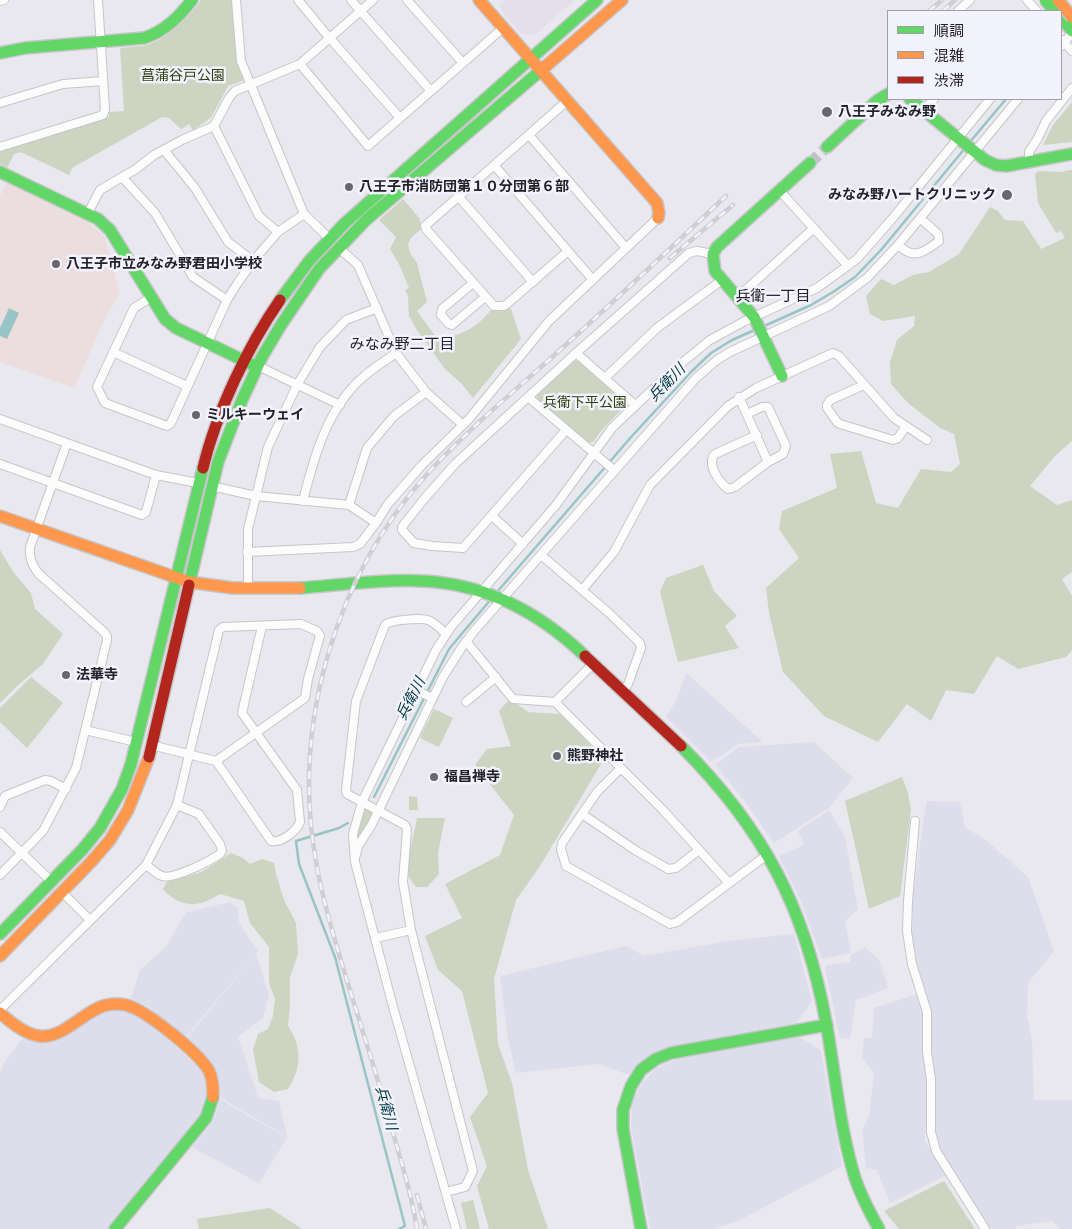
<!DOCTYPE html>
<html>
<head>
<meta charset="utf-8">
<style>
	body { margin:0 }
	#map { position:relative; width:1072px; height:1229px; overflow:hidden; background:#e8e8ee; font-family:Raleway,"Noto Sans JP",sans-serif }
	canvas { display:block }
	.legend { position:absolute; left:887px; top:10px; width:175px; height:90px; box-sizing:border-box; background:#f3f2ff; border:1px solid #9f9fa9; margin:0; padding:6px 9px; list-style:none; font-size:15px; color:#222227 }
	.legend li { display:flex; align-items:center; gap:10px; height:25px }
	.legend b { width:25px; border:1px solid #9f9fa9 }
</style>
</head>
<body>
<div id="map">
<canvas width="1072" height="1229"></canvas>
<ul class="legend">
<li><b style="height:6px;background:#63d668"></b>順調</li>
<li><b style="height:6px;background:#ff974d"></b>混雑</li>
<li><b style="height:6px;background:#b3261e"></b>渋滞</li>
</ul>
</div>
<script>
const ctx = document.querySelector('canvas').getContext('2d');
ctx.lineJoin = 'round';
function fillPath(path, color) { ctx.fillStyle = color; ctx.fill(path, 'evenodd'); }
function strokePath(path, color, width, dash) { ctx.strokeStyle = color; ctx.lineWidth = width; ctx.lineCap = dash ? 'butt' : 'round'; ctx.setLineDash(dash || []); ctx.stroke(path); }
function drawText(font, color, halo, rows, align = 'center') {
  ctx.font = font + ' Raleway,"Noto Sans JP",sans-serif'; ctx.lineWidth = 5; ctx.setLineDash([]); ctx.textBaseline = 'middle'; ctx.strokeStyle = halo; ctx.fillStyle = color; for (const [text, x, y, turn = 0] of rows) {
    ctx.save(); ctx.translate(x, y); ctx.rotate((+turn || 0) * Math.PI / 180); ctx.textAlign = isNaN(turn) ? turn : align; if (halo) ctx.strokeText(text, 0, 0); ctx.fillText(text, 0, 0); ctx.restore();
  }
}
fillPath(new Path2D(`
	M506,0H575L535,35L521,34L498,6Z`), '#e5dfed');
fillPath(new Path2D(`
	M686,673L763,742L738,744L711,762L666,717L677,699Z
	M814,742L853,778L830,807L774,843L744,800L715,765L739,747Z
	M927,801L960,802L965,827L987,841L1028,877L1045,925L1054,951L1028,983L1027,1016L1032,1040L1034,1100H1072V1229H1060L1052,1221L1017,1226L1014,1229H991L963,1189L934,1140L933,1062L930,1045L927,1002L912,950L913,899L922,829Z
	M829,810L845,837L858,909L845,921L851,953L822,959L801,901L779,856L804,845L798,831Z
	M230,902L238,908L239,923L258,951L185,1038L149,1007L131,998L140,970L167,946L179,924L187,912Z
	M794,934L812,1001L797,1023L669,1047L653,1054L628,1075L600,1064L516,1073L508,1039L500,976L626,946L644,956L728,941Z
	M865,947L879,960L888,988L856,1000L850,1039L840,1038L825,968L827,965L850,962L851,955Z
	M256,954L269,995L263,1018L238,1037L258,1098L279,1101L287,1137L221,1098L219,1077L212,1062L186,1039Z
	M917,994L924,1017L922,1048L926,1069L927,1095L925,1141L946,1175L890,1203L877,1170L866,1168L862,1130L869,1116L874,1073L862,1058L864,1038H872L874,1008Z
	M121,1009L141,1016L202,1070L208,1086L207,1105L199,1120L109,1229H0V1073L5,1061L24,1037L34,1040L50,1039L66,1035L98,1014L106,1011Z
	M800,1037L821,1051L842,1166L740,1220L713,1229H650L631,1127L632,1102L641,1084L655,1069L678,1059Z
	M221,1100L287,1138L259,1183L192,1147L212,1123Z`), '#deddeb');
fillPath(new Path2D(`
	M7,182L85,219L104,236L120,292L103,323L74,388L0,362V196Z`), '#ecdedf');
fillPath(new Path2D(`
	M201,0H233L237,60L244,77L242,81L228,86L211,118L193,130L189,124L181,129L169,118L162,117L72,168L69,175L21,152L14,154L7,168L0,164V152L2,150L109,117V112L124,111L120,48C128,47 136,47 143,46C164,42 190,17 201,0Z
	M1072,102V142L1043,145L1053,125Z
	M1070,170H1072V441L1055,456L1030,486L1057,505L1072,500V572L1062,579L1072,596V650L1066,657L1018,669L997,656L974,694L946,690L931,721L907,704L878,742L824,716L783,672L769,613L766,588L799,558L779,529L782,511L837,488L830,454L861,451L876,503L898,508L921,469L951,472L960,464L954,434L940,428L908,403L891,384L890,362L897,340L914,326L915,316L883,321L870,314L866,296L881,279L894,285L913,275L929,272L959,254L990,207L998,211L1005,220L1023,221L1041,249L1065,238L1061,231L1056,233L1038,203L1035,174L1038,171L1061,172Z
	M403,199L420,219V223L423,227L411,238L408,244L410,253L417,263L427,302L417,311L439,341C464,332 474,331 492,309H511L521,339L473,398L461,383L445,369L417,330L409,316L408,296L405,290L409,288L400,266L390,249L396,237L379,220Z
	M573,360L579,361L625,400V406L602,430L593,442L588,443L537,399V394Z
	M0,550L14,573L31,593L35,609L63,634L43,664L17,686L0,703Z
	M703,565L714,591L737,616L725,626L739,648L678,662L660,592L666,578Z
	M31,677L63,703L27,748L0,722V708Z
	M510,699L528,712L560,714L604,759L540,866L516,900L494,979L498,1044L512,1083L528,1170L548,1229H489L477,1186L487,1166L470,1117L488,1093L462,991L438,970L425,936L462,918L445,884L500,855L514,815L475,765L487,749L511,746L499,711Z
	M434,709L453,718L439,747L420,738Z
	M902,777L908,793L911,810L900,896L869,909L845,801Z
	M409,796L417,797L418,810H409Z
	M364,808L372,811L373,814L357,841L355,839Z
	M417,818H445L438,853L439,874L427,887H416C414,884 410,880 409,877C405,865 415,831 417,818Z
	M231,853L243,858L250,864L262,859L274,863L276,874L284,900L296,923L298,954L290,977V1005L288,1026C302,1046 302,1068 288,1089L274,1092L259,1082L253,1050L258,1034L268,1029L273,1016L275,999L269,983V947L250,923L244,901L220,894C214,897 207,901 201,903C187,907 172,900 163,889L167,882L202,872Z
	M944,1181L975,1229H899L884,1211Z
	M473,1200L480,1229H467L461,1203Z
	M270,1208L302,1229H199L197,1219Z`), '#cdd4c1');
fillPath(new Path2D(`
	M9,308L19,313L7,339L0,336V328Z`), '#99c4c5');
strokePath(new Path2D(`
	M969,143L1006,99
	M762,327L811,305L833,292L855,277L881,250L966,147
	M497,592L632,436L692,371L711,353L732,340L757,329
	M374,797L449,649L492,598
	M348,823L339,828L296,841L299,864L335,957L405,1226L399,1229`), '#99c4c5', 2.5);
strokePath(new Path2D(`
	M810,163L827,147`), '#c0c0c6', 11, [11, 5.5]);
const street = new Path2D(`
	M236,0L241,61L304,214
	M298,0L327,35L400,118
	M351,0L431,91
	M407,0L463,63
	M1027,0L1037,11
	M0,1L4,0
	M958,11L970,0
	M1062,40L1072,51
	M1061,46L1072,33
	M300,64L368,146L503,28
	M567,101L425,226L426,229L494,306H504L507,304L568,251
	M0,103L63,84L103,81
	M924,110L934,99
	M214,126L259,216L278,232
	M529,135L626,248
	M0,147L103,115L105,109L98,0
	M164,150L195,188L228,242L253,261
	M1029,162V152L1038,138L1046,121L1072,88
	M494,165L593,280
	M122,177L155,213L193,277L227,300
	M779,190L848,266
	M458,196L533,282
	M88,213L100,190L136,169L154,155L182,140L214,126L229,98L235,91L300,64L373,0
	M898,245C914,260 923,253 939,241L938,234L920,218
	M339,248L358,265L396,353L426,392L463,425
	M473,283L442,309L441,315L449,324L452,325L485,297
	M738,297L814,228
	M150,298L134,308L97,387L105,403L167,426L171,423L227,300L237,284L253,261L278,232L304,214L330,239
	M113,352L187,386
	M576,353L635,405
	M258,366L340,405
	M605,378L657,328L722,280
	M528,397L615,471
	M739,397L768,462
	M747,414L762,407H768L786,446L783,454L768,462L735,487L728,489C719,482 706,464 715,454L757,435
	M0,419L156,475L198,483
	M906,426L927,440
	M566,430L463,548L432,546L414,543L402,530V527L424,499L455,464L576,353L689,253L697,251L713,254
	M0,464L142,515L146,512L156,475
	M211,486L256,496L349,505L376,523
	M303,501C314,457 327,409 362,378C373,368 385,361 396,353
	M349,505L367,448L394,416L426,392
	M492,516L523,544
	M247,552L353,547L360,544L376,523L388,504L422,465L469,419L549,321L658,218
	M541,555L609,613L640,643L641,648L628,684L623,691
	M248,589V529L268,447L297,385L320,347L346,320L377,308
	M582,590L614,552L650,485L728,406L756,388L833,353L839,356L894,418L906,426L898,438L893,440L840,424L837,422L827,408V405L830,400L864,385
	M466,641L513,699L555,702L594,663
	M416,690L432,698
	M466,702L496,677
	M555,702L663,810L729,883
	M85,730L136,742
	M151,745L216,761L271,841C281,843 296,832 300,822L297,790L242,713L262,626
	M621,768L597,792L562,843L561,849L566,866L670,924L677,922L767,855
	M0,807L5,796L45,780L51,781L66,789
	M582,814L635,850L668,869L676,868L699,850
	M915,821L908,901L907,931L912,964L927,1012V1052L931,1080V1132L936,1151L985,1229
	M0,832L51,881
	M356,855L358,846L371,826L443,677L462,647L475,630L696,378L717,360L730,352L829,306L867,278L898,245L1018,99
	M146,865C151,868 156,874 162,876C173,880 210,861 220,854L222,851L220,844L199,814L177,805
	M0,875L43,831L76,768L107,640V636L104,632L39,574C32,565 29,558 30,547L67,443
	M62,892L90,920
	M376,938L411,930
	M0,1010L146,865L177,805L219,630L223,627L301,624L317,631L320,636L319,639L308,679L305,698L216,761
	M446,1192L465,1187L473,1171L411,930L403,882L407,829L405,825L347,794L346,790L356,701L385,625C390,620 423,617 430,621C436,624 441,629 446,634
	M456,1229L392,1003L355,862L353,834L362,802L436,650L451,627L556,505L612,428L672,371L710,340L745,321L817,288L857,259L892,219L990,99`);
const fast = new Path2D(`
	M1061,18L1072,31
	M0,53L25,48L144,38C165,31 179,17 192,0
	M910,99L985,160L996,165L1006,166L1072,154
	M827,147L878,100L888,94
	M0,172L98,219L110,230L165,319L176,328L251,364
	M280,300L310,260L344,224L597,0
	M782,376L754,317L715,271L713,254L717,247L810,163
	M189,585L218,462L242,400L262,357L281,325L319,269L366,220L546,66
	M300,588C341,585 382,579 423,581C486,584 540,613 585,656
	M681,746C763,828 805,907 826,1022C835,1072 840,1130 855,1178C861,1196 870,1213 879,1229
	M0,934L82,850L100,828L122,789L131,764L203,468
	M115,1229L206,1118L213,1097
	M641,1229L623,1129V1110L631,1086L641,1070L656,1059L671,1053L827,1025`);
const slow = new Path2D(`
	M479,0L657,203L659,213L658,218
	M546,66L622,0
	M0,516L189,582L233,588H300
	M0,956L91,862L110,840L128,810L149,757
	M0,1013C11,1022 24,1034 39,1036C65,1039 83,1010 107,1005C112,1004 121,1004 126,1005C146,1010 199,1053 209,1071C213,1079 213,1088 213,1097`);
const jam = new Path2D(`
	M203,468C216,413 248,346 280,300
	M585,656L681,746
	M149,757L189,585`);
strokePath(street, '#c6c6ca', 10);
strokePath(fast, '#c6c6ca', 14);
strokePath(slow, '#c6c6ca', 14);
strokePath(jam, '#c6c6ca', 14);
strokePath(street, '#fcfcfc', 8);
strokePath(fast, '#63d668', 11);
strokePath(slow, '#ff974d', 11);
strokePath(jam, '#b3261e', 11);
const rail = new Path2D(`
	M929,11L942,0
	M943,11L955,0
	M670,258L733,205
	M417,1195L426,1229
	M417,1229C413,1201 405,1174 397,1147C382,1092 365,1038 348,984C336,944 323,903 316,861C291,725 336,575 428,473C472,425 523,384 570,341C623,293 674,245 726,196`);
strokePath(rail, '#cfcfd1', 4.5);
strokePath(rail, '#f3f2ff', 2.5, [8]);
const fastBridge = new Path2D(`
	M1045,0L1055,11`);
const slowBridge = new Path2D(`
	M1058,0L1072,17`);
strokePath(fastBridge, '#c6c6ca', 14, []);
strokePath(slowBridge, '#c6c6ca', 14, []);
strokePath(fastBridge, '#63d668', 11);
strokePath(slowBridge, '#ff974d', 11);
for (const [x, y, r, color] of [
	[827,112,6,"#67676d"],
	[349,187,5,"#67676d"],
	[1007,195,6,"#67676d"],
	[56,264,5,"#67676d"],
	[196,415,5,"#67676d"],
	[66,675,5,"#67676d"],
	[557,756,5,"#67676d"],
	[434,777,5,"#67676d"]
]) { const dot = new Path2D(); dot.arc(x, y, r, 0, 2 * Math.PI); ctx.fillStyle = color; ctx.fill(dot); strokePath(dot, '#f3f2ff', 2); }
drawText('14px', '#34400c', '#f3f2ff', [
	["菖蒲谷戸公園",183,76],
	["兵衛下平公園",585,403]
]);
drawText('bold 14px', '#222227', '#f3f2ff', [
	["八王子みなみ野",838,112],
	["八王子市消防団第１０分団第６部",359,187],
	["みなみ野ハートクリニック",996,195,"right"],
	["八王子市立みなみ野君田小学校",66,264],
	["ミルキーウェイ",206,415],
	["法華寺",76,675],
	["熊野神社",567,756],
	["福昌禅寺",444,777]
], 'left');
drawText('15px', '#222227', '#f3f2ff', [
	["兵衛一丁目",773,296],
	["みなみ野二丁目",402,344]
]);
drawText('italic 15px', '#003b3c', '#f3f2ff', [
	["兵衛川",667,383,-46],
	["兵衛川",411,699,-63],
	["兵衛川",386,1108,75]
]);
</script>
</body>
</html>
